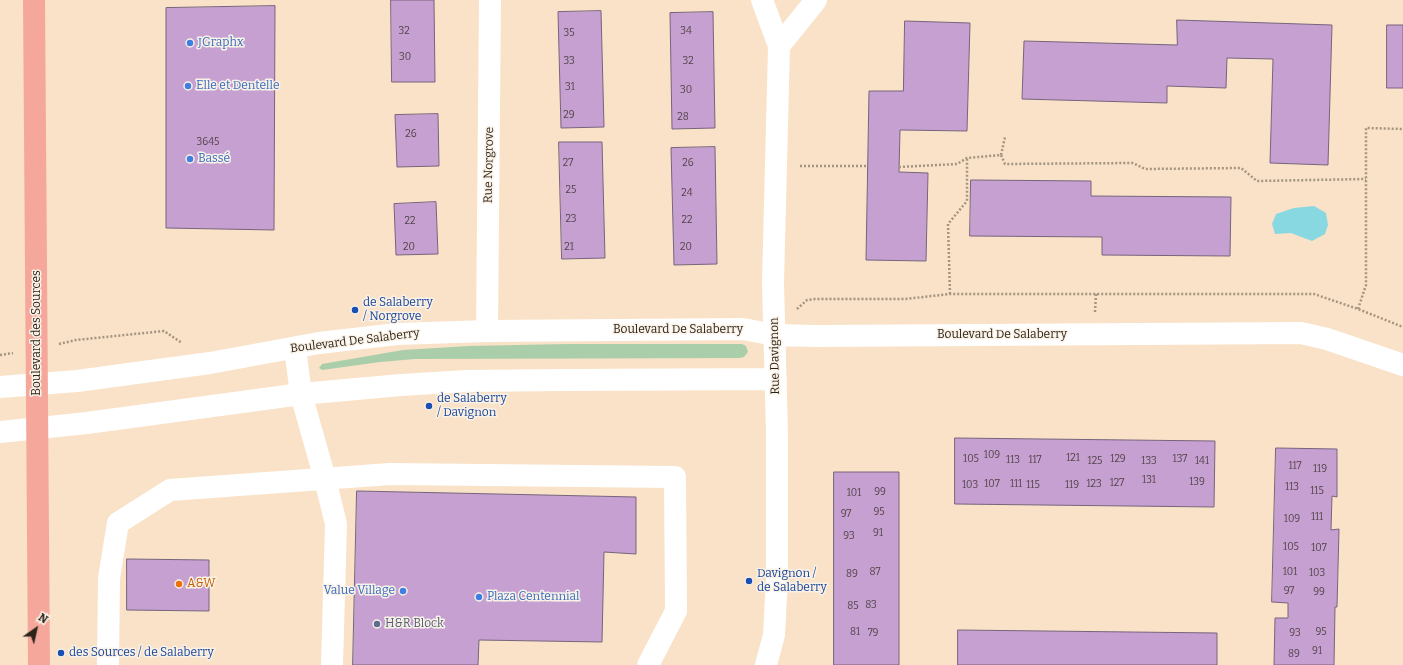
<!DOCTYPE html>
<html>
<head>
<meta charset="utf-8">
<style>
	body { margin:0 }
	#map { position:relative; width:1403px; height:665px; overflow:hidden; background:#f9e2c7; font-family:Bitter,serif }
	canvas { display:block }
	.north { position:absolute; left:16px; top:609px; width:40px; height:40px; -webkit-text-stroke:3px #fbf2e7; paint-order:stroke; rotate:34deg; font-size:11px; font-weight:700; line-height:16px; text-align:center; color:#2c241a }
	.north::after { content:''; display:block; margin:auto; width:14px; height:18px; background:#2c241a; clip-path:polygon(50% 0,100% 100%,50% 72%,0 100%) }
</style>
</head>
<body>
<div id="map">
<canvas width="1403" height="665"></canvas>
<div class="north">N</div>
</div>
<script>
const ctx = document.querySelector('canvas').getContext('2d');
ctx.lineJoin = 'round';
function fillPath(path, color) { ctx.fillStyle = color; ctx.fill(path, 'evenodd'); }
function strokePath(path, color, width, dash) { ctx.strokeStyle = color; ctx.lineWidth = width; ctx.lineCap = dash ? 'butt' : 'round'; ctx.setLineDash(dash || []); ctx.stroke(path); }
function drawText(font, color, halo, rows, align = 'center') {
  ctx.font = font + ' Bitter,serif'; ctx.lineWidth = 3; ctx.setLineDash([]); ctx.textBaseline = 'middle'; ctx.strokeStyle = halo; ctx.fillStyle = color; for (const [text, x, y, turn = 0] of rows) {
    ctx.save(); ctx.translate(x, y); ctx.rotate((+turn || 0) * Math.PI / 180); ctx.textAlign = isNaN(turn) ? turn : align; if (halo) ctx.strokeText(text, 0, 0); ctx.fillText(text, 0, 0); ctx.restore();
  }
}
fillPath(new Path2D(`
	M567,344H742L746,346L748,352L744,357L739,358L415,359L380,362L322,370L319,368L322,364L403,350L469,346Z`), '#aaceaa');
fillPath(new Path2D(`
	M1314,206L1326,213L1328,225L1325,234L1312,241L1291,233L1275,234L1272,224L1276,214L1294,208Z`), '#88d8e2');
const building = new Path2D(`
	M391,0H434L435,82H392Z
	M275,6L274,230L166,228V8Z
	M601,11L604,127L561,128L558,12Z
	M713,12L715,128L672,129L670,13Z
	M1177,20L1332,25L1328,165L1270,163L1273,59L1227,58L1226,88L1167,86V103L1022,99L1024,41L1177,45Z
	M905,21L970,23L967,131L900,130L899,172L928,173L926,261L866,260L869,91H903Z
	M1387,25H1403V88H1387Z
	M438,114L439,166L397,167L395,115Z
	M559,142H602L605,258L562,259Z
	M715,147L717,264L674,265L671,148Z
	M971,180L1091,181V196L1231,197L1230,256L1102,255V237L970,236Z
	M436,202L438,254L396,255L394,204Z
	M955,438L1215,441L1214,507L955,504Z
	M1276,448L1337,449V497L1332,496L1331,530L1339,529L1337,607H1335L1334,665H1274L1275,618H1288V603L1272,602Z
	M834,472H899V665H834Z
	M357,491L636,497V554L604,552L602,642L479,640L478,665H353Z
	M127,559L209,560V611L127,610Z
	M958,630L1217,633V665H958Z`);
fillPath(building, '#c5a0d1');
strokePath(building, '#76647c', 1);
strokePath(new Path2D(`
	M1001,155L1005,137
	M800,166H867
	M899,167L957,164L967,158L1001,155L1005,164L1133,163L1145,169L1241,168L1257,181L1366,179
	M950,294L948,224L967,201V158
	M797,309L807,300L815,299H905L950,294H1314L1358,309L1403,327
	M1358,309L1366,285V128L1403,129
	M1095,312L1096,294
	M59,344L76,340L164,331L182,343
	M0,355L13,353`), '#a59480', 2.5, [2, 2]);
strokePath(new Path2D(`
	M762,0L779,46L773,283L777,434V578L774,635L766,665
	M779,46L816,0
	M487,331L490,0
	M295,348L301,394L325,479L336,524L332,665
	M0,387L77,381L210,363L319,343L397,334L487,331L743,329L775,335L816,336L1301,333L1327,339L1403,365
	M0,432L87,423L301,394L401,385L467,381L564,380L776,379
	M108,665L109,578L118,523L170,490L390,474L675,477L676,611L648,665`), '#fff', 22);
strokePath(new Path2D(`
	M34,0L39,665`), '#f6a79b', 22);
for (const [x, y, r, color] of [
	[190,43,4,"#3f7fe0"],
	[188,86,4,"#3f7fe0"],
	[190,159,4,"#3f7fe0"],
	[355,310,4,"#1a4fb4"],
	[429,406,4,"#1a4fb4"],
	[749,581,4,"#1a4fb4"],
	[179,584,4,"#e8710a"],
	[403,591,4,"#3f7fe0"],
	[479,597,4,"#3f7fe0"],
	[377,624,4,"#5c6f8a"],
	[61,653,4,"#1a4fb4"]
]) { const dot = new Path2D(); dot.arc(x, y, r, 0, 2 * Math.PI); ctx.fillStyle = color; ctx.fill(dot); strokePath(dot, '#fbf2e7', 1.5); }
drawText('10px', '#524348', null, [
	["32",404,31],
	["34",686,31],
	["35",569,33],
	["30",405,57],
	["33",569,61],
	["32",688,61],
	["31",570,87],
	["30",686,90],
	["29",569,115],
	["28",683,117],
	["26",411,134],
	["3645",208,142],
	["27",568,163],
	["26",688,163],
	["25",571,190],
	["24",687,193],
	["23",571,219],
	["22",687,220],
	["22",410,221],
	["20",409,247],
	["21",569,247],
	["20",686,247],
	["109",992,455],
	["121",1073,458],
	["105",971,459],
	["129",1118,459],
	["137",1180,459],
	["113",1013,460],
	["117",1035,460],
	["125",1095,461],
	["133",1149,461],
	["141",1202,461],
	["117",1295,466],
	["119",1320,469],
	["131",1149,480],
	["139",1197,482],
	["127",1117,483],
	["107",992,484],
	["111",1016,484],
	["123",1094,484],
	["103",970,485],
	["115",1033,485],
	["119",1072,485],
	["113",1292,487],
	["115",1317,491],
	["99",880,492],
	["101",854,493],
	["95",879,512],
	["97",846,514],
	["111",1317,517],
	["109",1292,519],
	["91",878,533],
	["93",849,536],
	["105",1291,547],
	["107",1319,548],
	["87",875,572],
	["101",1290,572],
	["103",1317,573],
	["89",852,574],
	["97",1289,591],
	["99",1319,592],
	["83",871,605],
	["85",853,606],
	["81",855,632],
	["95",1321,632],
	["79",873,633],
	["93",1295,633],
	["91",1317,651],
	["89",1294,654]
]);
drawText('12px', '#366cbe', '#fbf2e7', [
	["JGraphx",198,43],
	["Elle et Dentelle",196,86],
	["Bassé",198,159],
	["Value Village",395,591,"right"],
	["Plaza Centennial",487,597]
], 'left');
drawText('12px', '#2c241a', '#fbf2e7', [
	["Rue Norgrove",489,165,-89],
	["Boulevard De Salaberry",678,330],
	["Boulevard des Sources",37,333,-90],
	["Boulevard De Salaberry",1002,335],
	["Boulevard De Salaberry",355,341,-7],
	["Rue Davignon",775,356,-91]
]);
drawText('12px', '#164399', '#fbf2e7', [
	["de Salaberry",363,303],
	["/ Norgrove",363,317],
	["de Salaberry",437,399],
	["/ Davignon",437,413],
	["Davignon /",757,574],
	["de Salaberry",757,588],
	["des Sources / de Salaberry",69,653]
], 'left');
drawText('12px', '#c56008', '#fbf2e7', [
	["A&W",187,584]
], 'left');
drawText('12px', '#4e5e75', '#fbf2e7', [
	["H&R Block",385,624]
], 'left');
</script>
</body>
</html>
